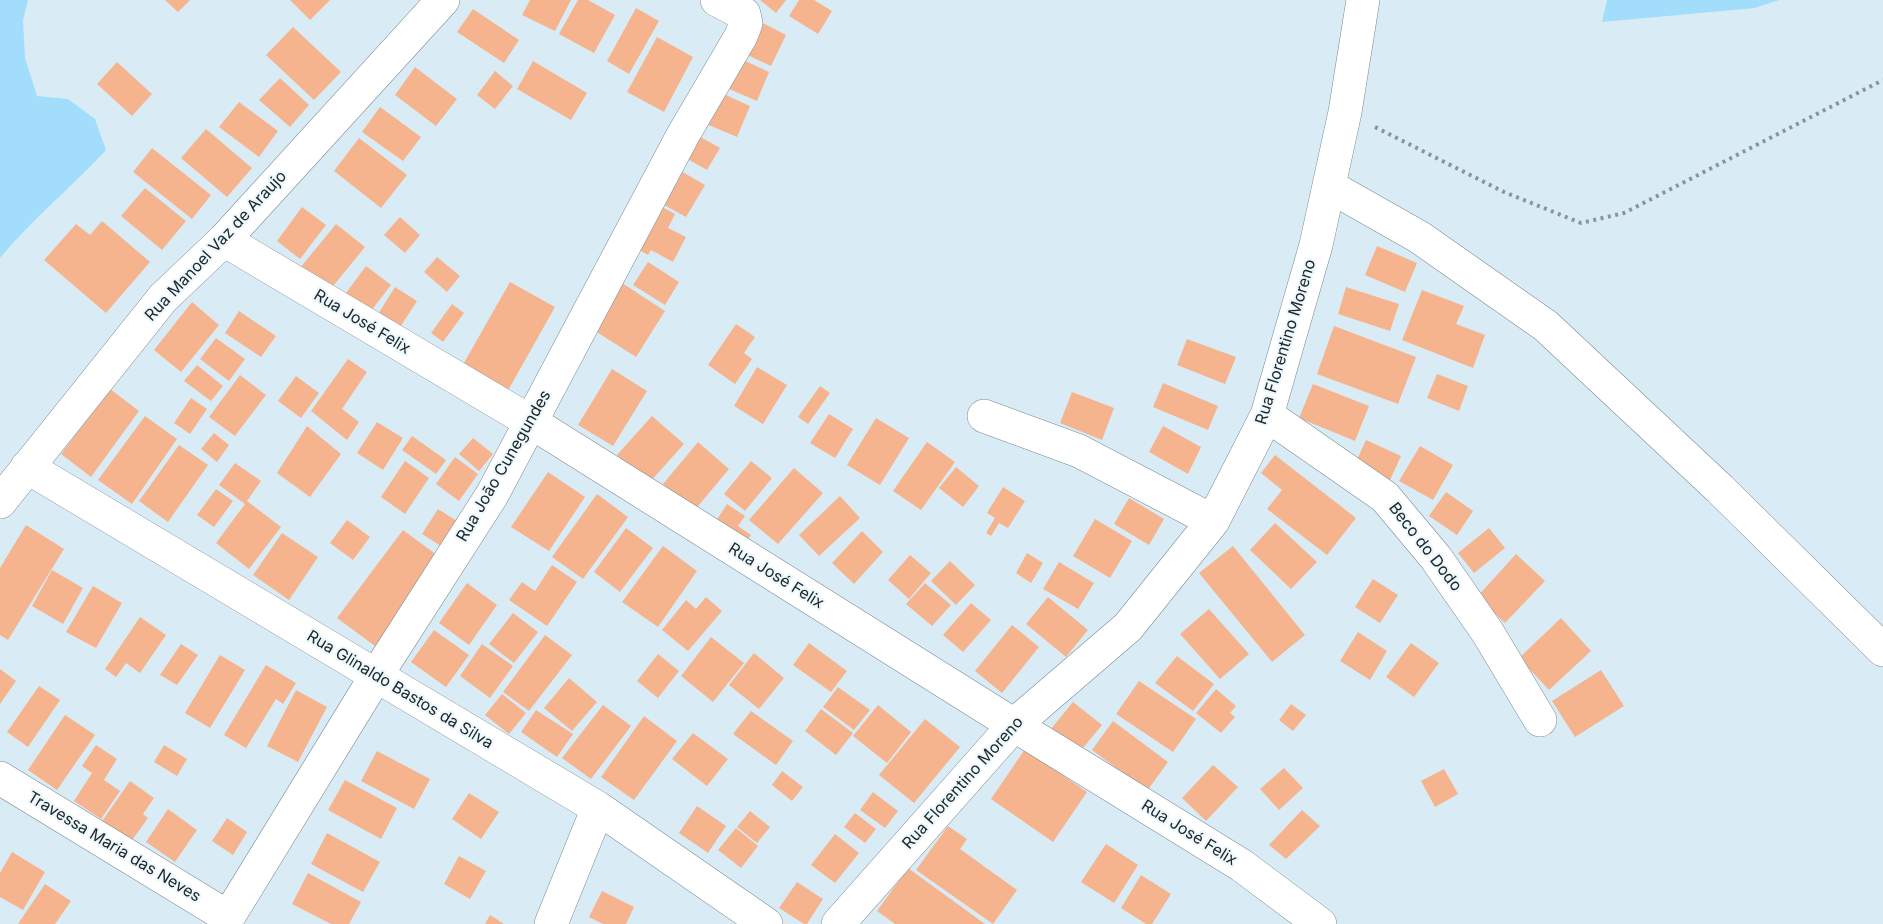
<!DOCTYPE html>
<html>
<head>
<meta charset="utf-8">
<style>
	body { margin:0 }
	canvas { display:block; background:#d9ecf5 }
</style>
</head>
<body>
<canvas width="1883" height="924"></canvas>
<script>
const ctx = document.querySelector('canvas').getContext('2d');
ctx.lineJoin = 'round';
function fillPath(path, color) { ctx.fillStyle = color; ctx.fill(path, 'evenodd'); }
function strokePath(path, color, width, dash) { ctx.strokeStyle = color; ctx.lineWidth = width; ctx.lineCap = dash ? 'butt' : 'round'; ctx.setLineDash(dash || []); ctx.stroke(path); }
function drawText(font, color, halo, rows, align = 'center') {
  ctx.font = font + ' Inter,sans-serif'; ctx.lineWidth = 4.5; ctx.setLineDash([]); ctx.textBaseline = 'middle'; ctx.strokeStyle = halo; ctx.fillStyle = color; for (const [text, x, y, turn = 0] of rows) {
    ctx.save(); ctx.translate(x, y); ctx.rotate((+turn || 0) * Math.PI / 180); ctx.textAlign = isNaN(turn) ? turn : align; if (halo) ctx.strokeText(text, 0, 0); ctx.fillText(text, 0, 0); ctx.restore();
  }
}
fillPath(new Path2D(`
	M0,0H28L23,20L25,58L37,96L68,99L95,119L106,150C72,187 32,219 0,258Z
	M1607,0H1779L1755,8L1602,22Z`), '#a2defb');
fillPath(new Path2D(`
	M165,0H190L178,12Z
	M290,0H330L310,20Z
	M530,0H571L555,31L522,15Z
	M578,0H588L615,15L594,53L559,34Z
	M760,0H786L776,13Z
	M799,0H814L832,11L818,34L789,16Z
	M636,8L659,21L629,74L607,61Z
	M473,9L519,40L504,63L457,32Z
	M759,21L786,35L771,66L743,53Z
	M293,27L341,72L314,100L266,55Z
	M657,37L693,57L664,112L627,92Z
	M741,59L769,72L757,101L729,89Z
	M533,61L587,93L571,120L517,89Z
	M117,62L152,94L132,116L97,84Z
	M415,67L457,99L436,126L395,95Z
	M495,71L513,86L495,109L477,95Z
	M280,78L309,105L290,127L259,100Z
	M717,91L750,106L737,137L704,123Z
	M239,102L278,131L259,157L219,127Z
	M380,107L421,137L403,161L362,132Z
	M206,129L252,168L227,197L181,158Z
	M690,131L720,148L707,170L677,153Z
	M359,138L407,175L381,208L334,171Z
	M152,148L211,195L192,219L133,172Z
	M674,167L705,185L686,217L655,200Z
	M145,188L186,221L162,250L121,216Z
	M651,201L675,214L668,228L686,237L673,262L651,250L648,255L629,244Z
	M302,207L326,225L300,259L277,241Z
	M400,217L420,235L405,253L384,235Z
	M102,221L150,262L106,313L44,260L76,224L90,235Z
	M336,224L365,247L329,291L300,268Z
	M1377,246L1417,263L1405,292L1365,275Z
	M437,257L460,276L447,292L424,272Z
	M648,262L679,282L665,305L633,285Z
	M366,266L391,285L364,320L340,301Z
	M510,282L555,307L506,394L461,368Z
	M622,283L665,311L636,357L592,329Z
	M395,287L417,301L397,332L375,319Z
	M1346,287L1399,304L1390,331L1338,314Z
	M1422,290L1464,306L1456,324L1485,335L1473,368L1402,340Z
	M192,302L219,325L181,372L154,350Z
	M452,304L464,313L443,342L431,333Z
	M239,311L276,336L261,357L225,333Z
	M736,324L755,337L744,353L752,359L735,384L708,365Z
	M1334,326L1416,357L1398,404L1317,374Z
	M216,338L245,359L229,381L200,359Z
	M1187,339L1236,357L1225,384L1177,365Z
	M348,359L367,372L342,409L359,422L347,440L311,411Z
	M197,365L223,386L211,401L184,381Z
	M757,367L787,385L763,424L734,406Z
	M612,369L647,391L613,446L578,425Z
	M1437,374L1468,386L1459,411L1427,398Z
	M240,375L266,395L235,436L209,417Z
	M296,376L319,393L301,418L278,401Z
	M1163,383L1218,406L1208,430L1153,407Z
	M1313,384L1369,406L1355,441L1299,418Z
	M820,386L830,393L808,424L798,417Z
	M110,389L139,411L91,477L61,454Z
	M1072,392L1114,408L1102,440L1060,423Z
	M191,398L207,409L190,434L174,423Z
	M829,414L853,429L835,458L810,443Z
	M145,416L177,439L132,504L98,480Z
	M652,416L684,444L649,483L617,455Z
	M876,418L909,438L880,485L847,465Z
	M377,422L403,438L383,470L357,453Z
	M307,426L341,454L310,497L277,473Z
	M1163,426L1201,447L1188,474L1149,452Z
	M214,433L229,445L217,462L201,449Z
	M412,436L446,460L436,474L402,450Z
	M473,438L493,454L479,471L459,454Z
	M1366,440L1401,456L1390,480L1355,464Z
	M698,442L729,469L694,511L663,484Z
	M927,442L955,462L921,510L893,491Z
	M179,445L208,465L168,522L139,501Z
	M1420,446L1453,465L1433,500L1399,481Z
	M1275,455L1356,518L1327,555L1267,509L1282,490L1261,473Z
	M455,457L478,474L459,501L436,484Z
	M405,461L429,478L405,514L381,497Z
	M751,461L772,478L745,511L724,494Z
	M235,463L261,481L247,501L281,527L249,569L216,543L245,504L219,485Z
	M956,467L979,486L963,507L939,488Z
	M794,468L823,493L778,544L749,520Z
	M548,472L585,497L549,551L511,527Z
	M1003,487L1025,501L1008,528L999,523L991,536L986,533L995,518L987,513Z
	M216,489L233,501L214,527L197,515Z
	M1446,492L1473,511L1457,535L1429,516Z
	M597,494L628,517L583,579L552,557Z
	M840,496L860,518L819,556L799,535Z
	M1129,498L1164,519L1149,545L1114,524Z
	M727,504L745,516L738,526L751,535L741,549L714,524Z
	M438,509L457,521L441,546L422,534Z
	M1095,519L1132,541L1110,578L1073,556Z
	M347,520L370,537L353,560L330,543Z
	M1275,523L1317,562L1291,589L1250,550Z
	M26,525L64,549L8,640L0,635V568Z
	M626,528L653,548L620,592L594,572Z
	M1489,528L1505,548L1474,573L1458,553Z
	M403,530L441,558L375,646L337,618Z
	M862,531L883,552L854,584L832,563Z
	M282,533L318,557L289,600L253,575Z
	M663,546L697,571L658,627L622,602Z
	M1233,546L1305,635L1272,662L1199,573Z
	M1027,553L1043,563L1031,583L1016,573Z
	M1516,554L1545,581L1505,623L1477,597Z
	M910,555L931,573L909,599L888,580Z
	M950,561L975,585L956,605L931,581Z
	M1059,562L1094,583L1078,609L1043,589Z
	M552,565L577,582L547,626L509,600L522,582L535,591Z
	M52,570L83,588L63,624L32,606Z
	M1373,579L1398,595L1380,623L1355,607Z
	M467,583L497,605L469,645L439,623Z
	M925,583L951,605L932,626L906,604Z
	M93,586L122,603L96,648L66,632Z
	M706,597L722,611L688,651L662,630L686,600L696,609Z
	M1048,597L1088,630L1066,657L1026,624Z
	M971,603L991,620L963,652L943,635Z
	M1209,609L1249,654L1220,679L1180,634Z
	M513,613L538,632L514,663L489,644Z
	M140,617L166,635L140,673L126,663L116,677L105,669Z
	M1561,618L1591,651L1549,690L1519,658Z
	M1012,625L1039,647L1002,693L975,671Z
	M434,630L469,655L446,687L411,662Z
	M1358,632L1387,651L1370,680L1340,661Z
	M545,635L572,655L529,711L503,692Z
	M711,637L744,663L713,702L681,676Z
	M809,643L847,671L831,692L793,665Z
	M1411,643L1439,663L1414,697L1386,677Z
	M181,644L198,655L177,685L160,675Z
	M482,644L513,666L490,698L460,676Z
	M754,653L784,678L759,709L729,685Z
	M658,654L679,671L658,698L637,681Z
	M220,655L245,670L210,728L185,713Z
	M1177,656L1214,684L1193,711L1155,683Z
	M266,665L296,683L283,704L276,699L246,748L224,735Z
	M0,669L16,681L0,704Z
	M1601,670L1624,706L1575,737L1552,701Z
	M569,678L597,702L572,731L544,708Z
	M1139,681L1196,719L1173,752L1116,714Z
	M39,686L60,700L28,747L7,732Z
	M838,687L870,710L854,730L823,707Z
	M1216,689L1236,706L1230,713L1235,717L1221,733L1196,713Z
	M296,690L327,707L298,762L267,746Z
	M502,694L526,713L509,734L485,715Z
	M1073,702L1102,725L1078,754L1050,730Z
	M1291,704L1306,715L1293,731L1279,720Z
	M603,705L631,726L591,779L562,758Z
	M878,705L911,732L887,763L853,736Z
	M821,709L853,733L836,755L805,731Z
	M536,710L573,734L557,757L521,732Z
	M751,711L793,741L776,765L733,734Z
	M65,715L95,735L57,790L28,770Z
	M644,716L677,741L634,800L601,777Z
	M925,719L960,747L914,803L879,775Z
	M1113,721L1168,762L1147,791L1092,750Z
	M693,733L728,759L707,786L672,759Z
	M96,745L117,759L104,780L120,791L101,819L74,801L92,773L82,766Z
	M164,745L187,759L177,776L154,762Z
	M1025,749L1087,792L1053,842L991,799Z
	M377,751L430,779L414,809L361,781Z
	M1213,765L1238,787L1206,821L1182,798Z
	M1284,768L1303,788L1279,810L1260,789Z
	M1444,769L1458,794L1435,807L1421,781Z
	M782,771L803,787L792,801L772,785Z
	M345,780L397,808L381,839L328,810Z
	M130,781L154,798L143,814L148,818L127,847L98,827Z
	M873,792L898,811L885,828L860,810Z
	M469,793L499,812L481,839L452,819Z
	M697,806L726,826L708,853L679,833Z
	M168,809L197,830L175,862L146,842Z
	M1302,810L1320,826L1286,859L1269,845Z
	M750,811L770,827L757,843L737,827Z
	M855,813L876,829L865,843L844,827Z
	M227,818L247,832L233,855L212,841Z
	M948,826L967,839L960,849L1017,890L993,924L916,870Z
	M736,828L758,846L741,868L718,850Z
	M327,833L380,862L363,892L311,864Z
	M835,834L859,853L835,883L811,865Z
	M1106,844L1138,865L1114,903L1081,882Z
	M12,852L45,872L23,910L0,897V873Z
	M459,856L486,871L470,899L444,884Z
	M908,868L985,924H895L877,911Z
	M308,873L361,902L349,924H331L292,904Z
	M1141,875L1171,894L1152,924H1146L1121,908Z
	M797,882L823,899L807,924H804L779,908Z
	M45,884L71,901L55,924H18Z
	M602,891L634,907L626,924H603L589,917Z
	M490,915L504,924H485Z`), '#f5b48e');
const minor = new Path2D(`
	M1329,186L1419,237L1546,326L1720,489L1883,650
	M224,240L531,422L1014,725L1241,865L1320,924
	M1267,415L1385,497L1436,558L1488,633L1540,720
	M984,416L1079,451L1213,521
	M27,467L598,808L766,924
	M0,502L163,298L224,240L443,0
	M0,778L228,917
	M224,924L376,676L492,495L683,135L741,36L746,23L744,14L717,0
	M551,924L598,808
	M838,924L1014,725L1128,627L1213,521L1267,415L1316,245L1345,112L1363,0`);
strokePath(minor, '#7a8b93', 34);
strokePath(new Path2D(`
	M1375,127L1504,192L1581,223L1624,213L1883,80`), '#88969c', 4, [3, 4.5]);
strokePath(minor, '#fff', 33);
drawText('16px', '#20272a', '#edf8fd', [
	["Rua Manoel Vaz de Araujo",216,246,-47],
	["Rua José Felix",362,322,31],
	["Rua Florentino Moreno",1286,342,-73],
	["Rua João Cunegundes",504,466,-60],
	["Beco do Dodo",1425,547,52],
	["Rua José Felix",776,576,32],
	["Rua Glinaldo Bastos da Silva",400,690,31],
	["Rua Florentino Moreno",963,783,-48],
	["Rua José Felix",1189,833,32],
	["Travessa Maria das Neves",114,847,31]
]);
</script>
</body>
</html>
